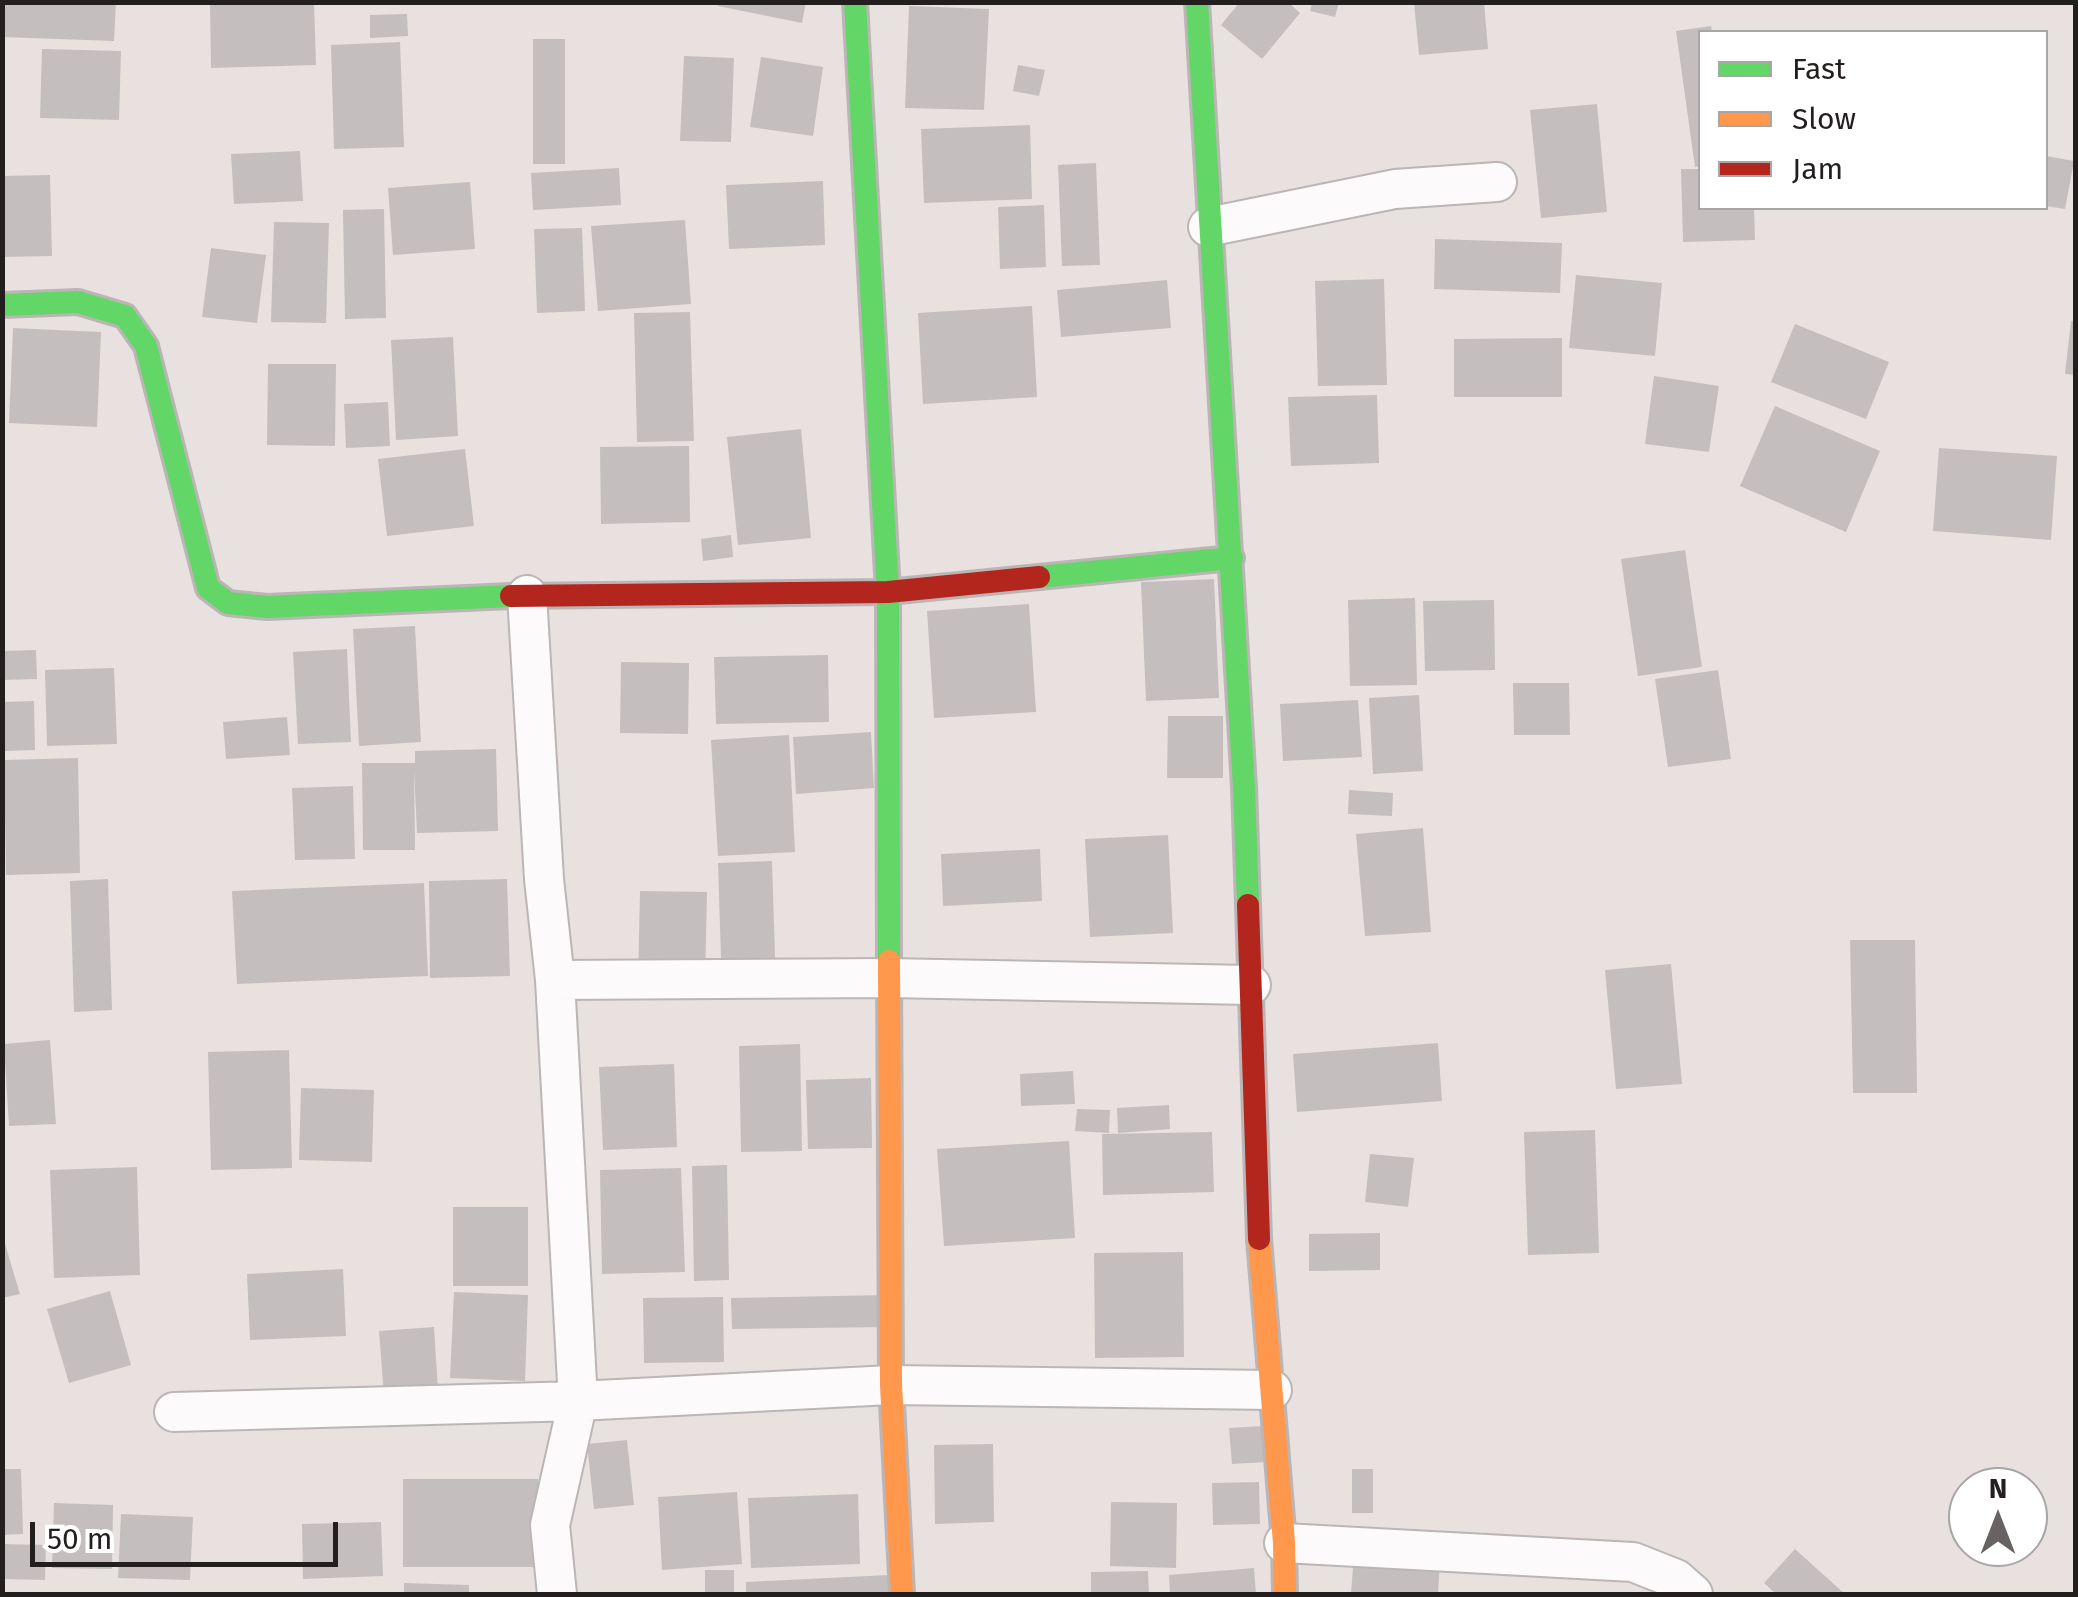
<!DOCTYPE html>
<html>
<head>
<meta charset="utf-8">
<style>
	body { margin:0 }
	#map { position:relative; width:2078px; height:1597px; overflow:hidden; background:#e8e1e0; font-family:"Fira Sans",sans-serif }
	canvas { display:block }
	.frame { position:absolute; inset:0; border:5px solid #231f1e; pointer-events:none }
	.legend { position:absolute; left:1698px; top:30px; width:350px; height:180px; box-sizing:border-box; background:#fff; border:2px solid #a7a5a5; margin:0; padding:12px 18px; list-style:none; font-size:30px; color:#231f1e }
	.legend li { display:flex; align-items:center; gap:20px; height:50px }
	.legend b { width:50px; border:2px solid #a7a5a5 }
	.north { position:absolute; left:1948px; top:1467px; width:100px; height:100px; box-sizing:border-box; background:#fff; border:2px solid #a7a5a5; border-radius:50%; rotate:0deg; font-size:28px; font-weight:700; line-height:40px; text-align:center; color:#231f1e }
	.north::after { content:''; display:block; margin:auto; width:35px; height:45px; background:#686362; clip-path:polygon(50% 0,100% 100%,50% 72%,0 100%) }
	.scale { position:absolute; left:30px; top:1522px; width:308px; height:45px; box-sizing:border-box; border:5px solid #231f1e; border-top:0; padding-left:12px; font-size:30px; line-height:35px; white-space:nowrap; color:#231f1e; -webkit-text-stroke:8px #fff; paint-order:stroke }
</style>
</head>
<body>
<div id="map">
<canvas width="2078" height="1597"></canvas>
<div class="frame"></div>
<ul class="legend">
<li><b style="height:12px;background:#63d668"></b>Fast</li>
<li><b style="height:12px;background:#ff974d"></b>Slow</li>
<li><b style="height:12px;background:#b3261e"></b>Jam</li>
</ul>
<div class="north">N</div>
<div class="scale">50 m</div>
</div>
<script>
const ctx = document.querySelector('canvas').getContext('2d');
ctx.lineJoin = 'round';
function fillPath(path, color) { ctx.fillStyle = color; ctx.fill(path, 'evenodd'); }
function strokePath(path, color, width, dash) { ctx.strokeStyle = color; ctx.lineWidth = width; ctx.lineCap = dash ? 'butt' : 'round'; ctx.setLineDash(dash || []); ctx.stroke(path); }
fillPath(new Path2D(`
	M2,2H116L114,41L2,37Z
	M314,2L316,65L211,68L210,4Z
	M718,2H806L802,23L718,6Z
	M1240,2H1288L1300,13L1262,59L1221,25Z
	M1312,2H1339L1335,17L1310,11Z
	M1414,2H1484L1488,49L1419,55Z
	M909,6L989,9L984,110L905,108Z
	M407,14L408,36L370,38V15Z
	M1711,26L1712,32H1700V166L1695,167L1676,31Z
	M533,39H565V164H533Z
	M400,42L404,147L334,149L331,45Z
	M42,49L121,51L119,120L40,118Z
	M684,56L734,58L731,142L680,141Z
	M761,57L823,67L813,136L750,127Z
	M1018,65L1045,70L1039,96L1013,91Z
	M1597,104L1607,212L1541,218L1530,110Z
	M1030,125L1032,199L924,203L921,129Z
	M300,151L303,201L234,204L231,154Z
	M2046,156L2074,161L2065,209L2046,206Z
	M1096,163L1100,265L1062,266L1058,165Z
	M619,168L621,205L533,210L531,173Z
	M1681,169H1700V208H1754L1755,240L1683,242Z
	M50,175L52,256L2,257V176Z
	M823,181L825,245L729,249L726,185Z
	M470,182L475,249L393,255L388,188Z
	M1044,205L1046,267L1000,269L998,207Z
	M384,209L386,318L345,319L343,210Z
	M685,220L691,304L598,311L591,226Z
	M274,222L329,223L326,323L271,322Z
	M582,228L585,311L537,313L534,229Z
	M1435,239L1562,243L1560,293L1434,289Z
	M211,248L266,255L257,323L202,317Z
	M1576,275L1662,283L1655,356L1569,348Z
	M1384,279L1387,385L1318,386L1315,281Z
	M1167,280L1171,328L1061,337L1057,290Z
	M1032,306L1037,397L923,404L918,313Z
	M690,312L694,441L637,442L634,313Z
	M2071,321L2076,322V375L2065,374Z
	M1795,324L1889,362L1866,419L1771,382Z
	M13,328L101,332L97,427L9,423Z
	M453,337L458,436L396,440L391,340Z
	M1562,338V397H1454V339Z
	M268,364H336L335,446L267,445Z
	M1654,376L1719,386L1709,452L1645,444Z
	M1377,395L1379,463L1291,466L1288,397Z
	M388,402L390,446L346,448L344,404Z
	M1775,406L1880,451L1846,532L1740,486Z
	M801,429L811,538L738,545L727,437Z
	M689,446L690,522L601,524L600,447Z
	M1939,448L2057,456L2051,540L1933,531Z
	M465,449L474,526L387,536L378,459Z
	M731,535L733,557L703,561L701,539Z
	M1685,550L1702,667L1638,676L1621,559Z
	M1214,579L1219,698L1146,701L1141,582Z
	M1415,598L1417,685L1350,686L1348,600Z
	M1494,600L1495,670L1425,671L1423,601Z
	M1029,604L1036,712L934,718L927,611Z
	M415,626L421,742L359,746L353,629Z
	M347,649L351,742L298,744L293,652Z
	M36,650L37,679L2,680V651Z
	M828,655L829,722L716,724L714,657Z
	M621,662L689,663L688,734L620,733Z
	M114,668L117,744L47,746L45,670Z
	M1718,670L1731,759L1668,767L1655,679Z
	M1513,683H1569L1570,735H1514Z
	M1419,695L1423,771L1373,774L1369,698Z
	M1358,700L1362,757L1283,761L1280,704Z
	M34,701L35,750L5,751L2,702Z
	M1168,716H1223V778H1167Z
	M287,717L290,755L226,759L223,722Z
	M871,732L874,788L796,794L793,737Z
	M789,735L795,852L718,856L711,740Z
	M496,749L498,831L417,833L414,769L415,850H363L362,763H415V751Z
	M78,758L80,873L6,875L4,760Z
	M353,786L355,859L295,860L292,788Z
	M1349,790L1393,793L1392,816L1348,814Z
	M1423,828L1431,932L1365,936L1356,834Z
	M1168,835L1173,933L1090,937L1085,839Z
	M1040,849L1042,901L943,906L941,854Z
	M772,861L776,987L722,989L718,863Z
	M108,879L112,1010L74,1012L70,881Z
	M507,879L510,976L430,978L429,881Z
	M424,883L428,976L237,984L232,891Z
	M640,891L707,892L705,983L638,982Z
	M1850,940H1915L1917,1093H1853Z
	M1671,964L1682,1084L1616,1089L1605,970Z
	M50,1040L56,1124L9,1126L4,1044Z
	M1438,1043L1442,1101L1297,1112L1293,1054Z
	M800,1044L802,1151L741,1152L739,1046Z
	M289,1050L292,1168L211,1170L208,1052Z
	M674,1064L677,1147L603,1150L599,1067Z
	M1073,1071L1075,1104L1021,1106L1020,1074Z
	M871,1078L872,1148L808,1149L806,1080Z
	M301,1088L374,1090L372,1162L299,1160Z
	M1169,1105L1170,1129L1118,1133L1117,1108Z
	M1077,1109L1110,1110L1109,1133L1075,1131Z
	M1595,1130L1599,1253L1528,1255L1524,1132Z
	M1212,1132L1214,1192L1103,1195L1102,1134Z
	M1069,1141L1075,1238L944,1246L937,1149Z
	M1370,1154L1414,1158L1408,1207L1365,1202Z
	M727,1165L729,1280L694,1281L692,1166Z
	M137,1167L140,1275L54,1278L50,1170Z
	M681,1168L685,1272L602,1274L600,1170Z
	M453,1207H528V1286H453Z
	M1380,1233V1270L1309,1271V1234Z
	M2,1234L20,1294L2,1298Z
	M1183,1252L1184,1357L1095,1358L1094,1253Z
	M343,1269L346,1336L250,1340L247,1274Z
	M110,1291L131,1365L69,1383L47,1309Z
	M454,1292L528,1295L525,1381L450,1378Z
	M887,1295L888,1327L732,1329L731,1298Z
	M723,1297L724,1362L644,1363L643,1298Z
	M434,1327L439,1405L385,1409L379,1331Z
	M1264,1426L1266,1462L1232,1464L1229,1428Z
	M627,1440L634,1505L594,1509L587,1444Z
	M993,1444L994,1522L935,1524L934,1445Z
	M2,1469H21L23,1534L2,1535Z
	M1352,1469H1373V1513H1352Z
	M403,1479H538V1567H403Z
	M1259,1482L1260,1524L1213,1525L1212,1483Z
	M737,1492L742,1564L662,1570L658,1497Z
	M858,1494L860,1564L751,1568L748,1498Z
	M1111,1502L1177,1503L1176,1568L1110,1566Z
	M54,1503L113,1505L112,1569L52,1568Z
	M121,1514L193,1517L190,1580L118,1578Z
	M381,1522L383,1576L303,1579L302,1524Z
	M2,1544L46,1545L45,1580L2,1579Z
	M1795,1549L1845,1594H1776L1764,1583Z
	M1354,1554L1440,1560L1438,1594H1351Z
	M1254,1568L1256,1594H1170L1169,1575Z
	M705,1570H734V1594H705Z
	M1148,1571L1149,1594H1091V1572Z
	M889,1575L890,1594H746V1582Z
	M404,1583L469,1585V1594H404Z`), '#c4bfbe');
const street = new Path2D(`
	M1208,227L1395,189L1497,182
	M527,595L544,879L555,980L578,1401L550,1525L557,1594
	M555,980L888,978L1251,985
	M174,1412L578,1401L891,1385L1272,1390
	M1284,1543L1633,1562L1676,1579L1693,1594`);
const fast = new Path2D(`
	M855,2L888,592L889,961
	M1197,2L1244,787L1248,905
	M2,305L78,302L125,316L146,346L208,588L228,603L267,607L511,596
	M1039,577L1232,558`);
const slow = new Path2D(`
	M889,961L891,1385L902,1594
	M1259,1239L1284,1543L1285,1594`);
const jam = new Path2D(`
	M511,596L888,592L1039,577
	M1248,905L1259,1239`);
strokePath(street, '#bbb6b5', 42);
strokePath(fast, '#bbb6b5', 28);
strokePath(slow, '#bbb6b5', 28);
strokePath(jam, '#bbb6b5', 28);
strokePath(street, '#fcfafa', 38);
strokePath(fast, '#63d668', 22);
strokePath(slow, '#ff974d', 22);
strokePath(jam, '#b3261e', 22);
</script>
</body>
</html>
